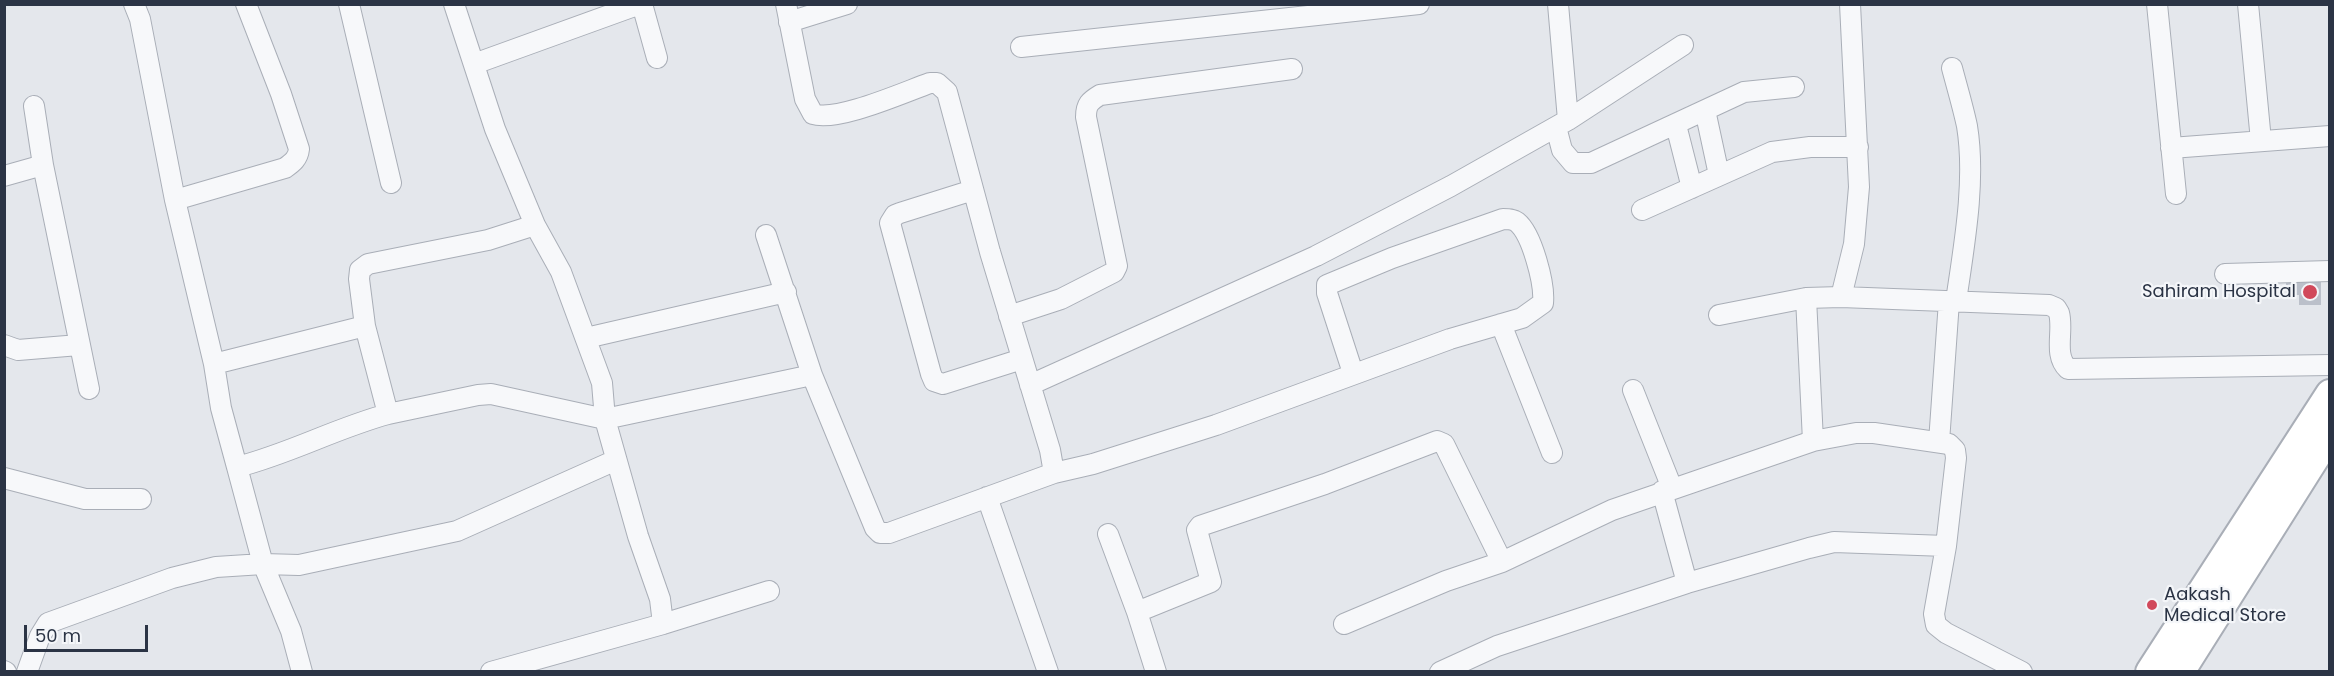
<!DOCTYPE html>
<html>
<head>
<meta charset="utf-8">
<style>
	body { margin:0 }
	#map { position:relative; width:2334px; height:676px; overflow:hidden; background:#e4e7ec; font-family:Poppins,sans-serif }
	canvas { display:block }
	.frame { position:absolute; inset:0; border:6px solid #2b3445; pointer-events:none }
	.scale { position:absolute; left:24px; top:625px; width:124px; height:27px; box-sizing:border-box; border:3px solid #2b3445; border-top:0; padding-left:8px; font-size:18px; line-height:21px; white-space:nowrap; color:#2b3445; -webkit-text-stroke:4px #f4f6f9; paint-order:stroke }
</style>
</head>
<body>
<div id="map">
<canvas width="2334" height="676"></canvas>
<div class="frame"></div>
<div class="scale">50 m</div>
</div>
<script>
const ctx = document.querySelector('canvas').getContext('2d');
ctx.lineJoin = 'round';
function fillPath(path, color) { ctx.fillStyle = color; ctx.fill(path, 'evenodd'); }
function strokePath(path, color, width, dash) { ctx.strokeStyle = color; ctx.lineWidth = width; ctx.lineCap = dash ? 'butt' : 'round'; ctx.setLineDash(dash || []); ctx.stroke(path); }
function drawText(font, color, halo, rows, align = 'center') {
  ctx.font = font + ' Poppins,sans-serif'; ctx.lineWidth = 4.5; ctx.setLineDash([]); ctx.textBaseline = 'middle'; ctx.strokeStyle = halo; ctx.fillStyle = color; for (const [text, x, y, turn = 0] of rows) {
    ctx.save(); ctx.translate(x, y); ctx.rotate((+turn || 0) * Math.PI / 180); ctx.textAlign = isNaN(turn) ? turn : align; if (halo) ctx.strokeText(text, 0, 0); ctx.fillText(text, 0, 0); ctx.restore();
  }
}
fillPath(new Path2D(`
	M2286,278H2321V305H2299V295H2286Z`), '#bbc0ca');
const minor = new Path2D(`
	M134,4L140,19L175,200L214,364L221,408L237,467
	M349,4L391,183
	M454,4L495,129L535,225L561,272L602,383L605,419L638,536L660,599L663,624
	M642,4L657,58
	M786,4L805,99L813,114C838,122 904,92 930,83H937L947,92L990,252L1050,450L1054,473L1093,464L1216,425L1450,339L1522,318L1543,303C1545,284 1532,234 1517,222C1513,219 1508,219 1503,219L1392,258L1327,285V293L1353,373
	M1558,4L1568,120
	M2157,4L2176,194
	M2248,4L2261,141
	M789,22L847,4
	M1021,47L1419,4
	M474,64L640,4
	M1952,68C1957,87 1963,107 1967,126C1976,181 1964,246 1956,301
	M34,106L43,165L89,389
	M1705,110L1719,175
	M1676,125L1692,188
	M1556,127L1562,150L1573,163H1591L1744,92L1794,87
	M2171,148L2330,136
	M4,176L43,165
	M973,190L900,213L895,215L890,223L931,374L934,381L943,384L1022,359
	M175,200L285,168C292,163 298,159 299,149L281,94L246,4
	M1642,210L1772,152L1810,147H1858
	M535,225L488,240L368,264L360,270L359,279L365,326L388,414L478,395L491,394L605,419L812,375L875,528L880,533H889L1054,473
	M766,235L812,375
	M2225,274L2330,271
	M1841,297L1854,244L1859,187L1850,4
	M1806,298L1813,441
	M1719,315L1806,298L1841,297L2049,305L2056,308L2059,313C2064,331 2053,355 2068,369L2330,365
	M1009,316L1061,299L1114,272L1117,266L1086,117C1086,104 1090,101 1100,95L1292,69
	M1501,324L1552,453
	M586,338L786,292
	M4,345L18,350L79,345
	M214,364L365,326
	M1030,385L1316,256L1451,186L1568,120L1683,45
	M1633,390L1672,488
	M1939,442L1949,301
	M4,478L85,499H141
	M1662,491L1687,583
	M987,497L1048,672
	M1108,534L1137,612L1156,672
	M1137,612L1211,582L1197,530L1200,526L1325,484L1437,441L1444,444L1502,562
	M1344,624L1446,581L1502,562L1612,510L1813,441L1856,433H1874L1949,444L1955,450L1956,458L1946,546L1934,614L1936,625L1946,633L2022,672
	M4,671L6,672
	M27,672L40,636L48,623L172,578L216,567L263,564L237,467C289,454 336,428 388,414
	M302,672L291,631L263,564L299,565L457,531L616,460
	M491,672L663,624L769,591
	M1440,672L1497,646L1687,583L1809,548L1834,542L1946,546`);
const secondary = new Path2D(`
	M2150,672L2330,394
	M2180,672L2330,434`);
strokePath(minor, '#a9aeb7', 22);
strokePath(secondary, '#a9aeb7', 32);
strokePath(minor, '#f7f8fa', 20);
strokePath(secondary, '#fff', 28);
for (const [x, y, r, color] of [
	[2310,292,8,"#d1495b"],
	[2152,605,6,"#d1495b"]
]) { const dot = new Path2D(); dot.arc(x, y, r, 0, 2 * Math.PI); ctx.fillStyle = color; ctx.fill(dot); strokePath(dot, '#f4f6f9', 2); }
drawText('18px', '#2b3445', '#f4f6f9', [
	["Sahiram Hospital",2296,292],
	["Aakash",2164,595,"left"],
	["Medical Store",2164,616,"left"]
], 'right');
</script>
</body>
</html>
